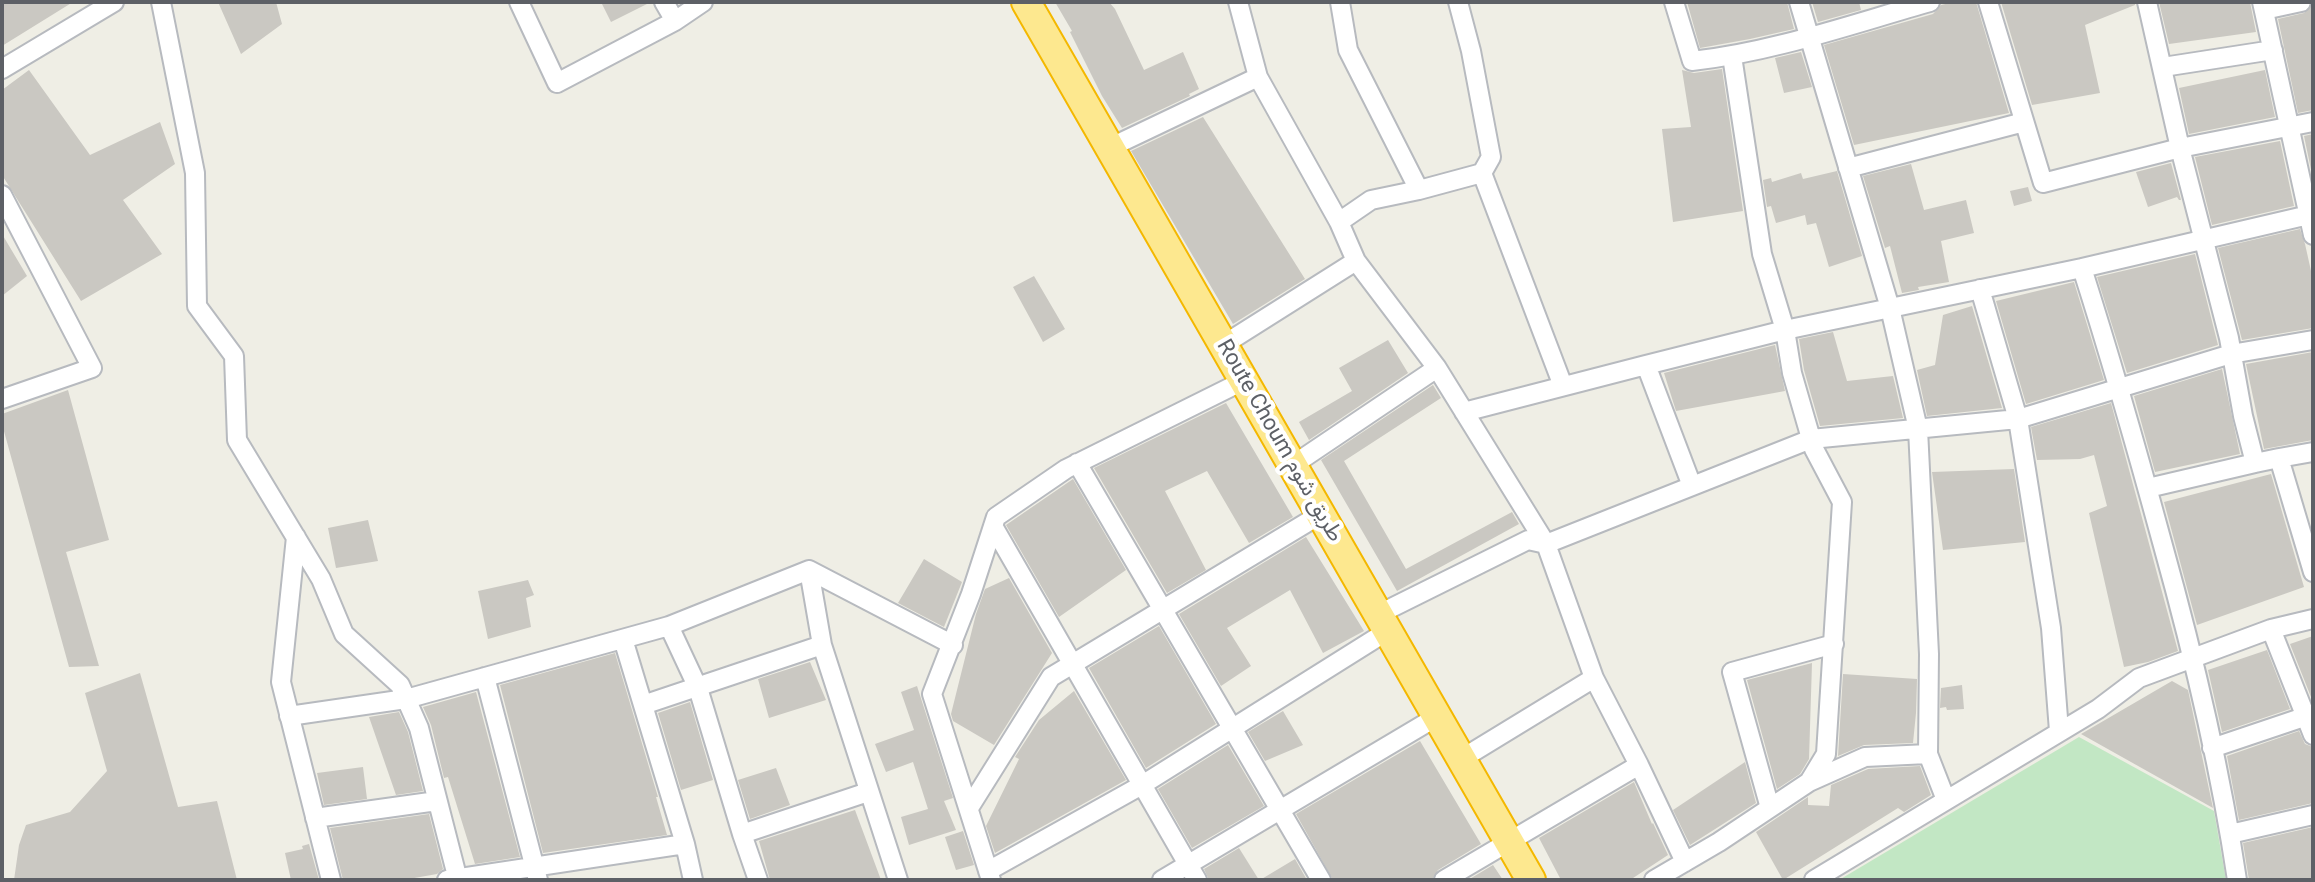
<!DOCTYPE html>
<html>
<head>
<meta charset="utf-8">
<style>
	body { margin:0 }
	#map { position:relative; width:2315px; height:882px; overflow:hidden; background:#efeee5; font-family:Roboto,sans-serif }
	canvas { display:block }
	.frame { position:absolute; inset:0; border:4px solid #5d6066; pointer-events:none }
</style>
</head>
<body>
<div id="map">
<canvas width="2315" height="882"></canvas>
<div class="frame"></div>
</div>
<script>
const ctx = document.querySelector('canvas').getContext('2d');
ctx.lineJoin = 'round';
function fillPath(path, color) { ctx.fillStyle = color; ctx.fill(path, 'evenodd'); }
function strokePath(path, color, width, dash) { ctx.strokeStyle = color; ctx.lineWidth = width; ctx.lineCap = dash ? 'butt' : 'round'; ctx.setLineDash(dash || []); ctx.stroke(path); }
function drawText(font, color, halo, rows, align = 'center') {
  ctx.font = font + ' Roboto,"Noto Sans Arabic",sans-serif'; ctx.lineWidth = 8; ctx.setLineDash([]); ctx.textBaseline = 'middle'; ctx.strokeStyle = halo; ctx.fillStyle = color; for (const [text, x, y, turn = 0] of rows) {
    ctx.save(); ctx.translate(x, y); ctx.rotate((+turn || 0) * Math.PI / 180); ctx.textAlign = isNaN(turn) ? turn : align; if (halo) ctx.strokeText(text, 0, 0); ctx.fillText(text, 0, 0); ctx.restore();
  }
}
fillPath(new Path2D(`
	M2079,737L2214,811L2226,880H1839Z`), '#c2e7c4');
fillPath(new Path2D(`
	M2,2H73L2,46Z
	M218,2H276L282,24L241,54Z
	M601,2H651L611,22Z
	M1055,2H1109L1115,9L1144,70L1183,52L1199,89L1189,94L1190,96L1122,128L1102,96L1070,32L1072,31Z
	M1687,2H1787L1794,29L1750,39L1700,48Z
	M1812,2H1859L1861,10L1818,22Z
	M1954,2H1976L2009,113L1854,145L1824,45L1933,14L1941,5Z
	M2001,2H2135V5L2085,25L2100,93L2032,105Z
	M2159,2H2250L2256,32L2169,44Z
	M2313,4V110L2298,113L2278,19L2304,13Z
	M1801,52L1812,87L1784,93L1775,58Z
	M1722,69L1743,211L1673,222L1662,129L1691,127L1682,70L1694,73Z
	M29,70L90,155L160,122L175,164L123,200L162,254L81,301L2,175V90Z
	M2265,70L2275,117L2189,134L2179,88Z
	M1203,117L1305,279L1233,324L1131,151Z
	M2313,134V179L2304,136Z
	M2280,141L2294,206L2212,225L2195,157Z
	M2171,163L2181,200H2179L2177,197L2148,207L2136,172Z
	M1911,164L1924,210L1966,200L1974,233L1941,241L1949,282L1918,287L1919,290L1902,293L1890,246L1885,248L1863,176Z
	M1837,171L1862,256L1829,267L1816,223L1807,225L1805,215L1776,223L1771,206L1767,207L1763,180L1771,178L1772,182L1801,173L1803,179Z
	M2028,187L2032,201L2014,206L2010,191Z
	M2300,229L2305,244L2313,280V328L2242,340L2218,248Z
	M2,234L27,276L2,296Z
	M2195,254L2218,345L2127,373L2097,277Z
	M1034,276L1065,329L1043,342L1013,287Z
	M2074,282L2104,380L2026,404L1996,301Z
	M1972,306L2002,408L1927,416L1917,370L1935,365L1943,315Z
	M1833,332L1847,381L1893,376L1903,418L1820,426L1804,370L1799,339Z
	M1388,340L1408,373L1309,440L1299,422L1352,391L1339,368Z
	M1775,345L1785,391L1676,411L1664,373Z
	M2313,352V440L2264,449L2246,364Z
	M2222,369L2240,454L2155,472L2134,396Z
	M1433,385L1441,398L1344,461L1406,569L1512,512L1519,524L1397,591L1321,460Z
	M68,390L109,540L66,552L99,666L69,667L2,424V414Z
	M1226,403L1293,517L1249,543L1207,471L1165,491L1206,570L1167,593L1094,468Z
	M2111,403L2178,651L2148,662L2124,667L2089,513L2107,506L2094,455L2080,459L2037,460L2031,427Z
	M2014,469L2025,542L1943,550L1932,472Z
	M2271,474L2304,587L2197,625L2164,502Z
	M1073,479L1126,570L1059,617L1006,525Z
	M368,520L378,561L336,568L328,528Z
	M1306,537L1364,631L1323,653L1290,590L1227,628L1251,666L1221,686L1179,614Z
	M924,559L962,582L944,627L898,603Z
	M1009,578L1052,653L994,745L953,721L951,714L976,614L985,589Z
	M528,580L534,595L526,598L531,627L488,639L478,591Z
	M1159,626L1216,724L1146,768L1089,668Z
	M2313,636V702L2290,644Z
	M2267,650L2290,709L2222,732L2208,670Z
	M615,653L658,797H656L667,835L543,853L500,685Z
	M810,662L826,700L769,718L758,679Z
	M1812,663L1809,759L1800,774L1777,789L1747,680Z
	M140,673L178,807L217,801L237,880H14L19,845L26,825L70,812L107,771L85,693Z
	M1843,674L1917,679L1916,713L1913,743L1864,745L1838,756Z
	M2172,681L2188,690L2213,808L2081,734Z
	M1962,685L1964,709L1947,710L1946,707L1940,708L1941,688Z
	M917,686L953,798L944,801L956,830L909,845L901,817L928,809L913,762L886,772L875,744L914,730L901,692Z
	M1074,691L1126,780L995,853L986,826L1019,759L1015,757L1039,720Z
	M476,692L520,857L475,864L448,777L444,778L431,725L423,707Z
	M690,702L713,780L681,790L658,713Z
	M1283,711L1303,745L1265,761L1248,732Z
	M399,712L408,732L423,791L396,795L369,717Z
	M2299,731L2305,744L2313,747V803L2239,820L2227,756Z
	M1420,741L1481,844L1438,870L1432,880H1333L1296,814Z
	M1228,745L1264,806L1192,848L1158,789Z
	M1745,762L1756,803L1690,845L1673,810Z
	M1920,766L1931,795L1904,812L1898,808L1783,880L1756,832L1808,797V805L1829,806L1831,785L1868,769Z
	M363,767L367,799L324,805L317,773Z
	M776,768L790,805L750,819L738,780Z
	M1634,782L1652,824L1653,823L1668,855L1630,880H1561L1539,838Z
	M855,810L881,880H770L759,841Z
	M429,814L443,869L437,874L403,880H343L330,828Z
	M2313,827V880H2249L2243,843Z
	M963,831L974,865L956,870L945,837Z
	M309,844L319,880H291L285,853L303,849L302,846Z
	M1239,848L1259,880H1209L1204,869Z
	M1295,859L1307,880H1260Z
	M1493,865L1503,880H1468Z`), '#cac8c2');
const minor = new Path2D(`
	M161,2L195,173L197,306L234,356L237,440L321,579L344,634L400,685L419,728L458,880
	M519,2L557,83L675,21L664,2
	M1238,2L1258,77
	M1458,2L1471,51L1491,157L1482,173L1563,386
	M1674,2L1692,61C1773,52 1852,24 1930,2
	M1799,2L1890,308L1918,429L1929,654L1928,754
	M1988,2L2043,183L2180,148L2313,122
	M2147,2L2180,148L2229,338L2243,416L2255,463L2279,458L2313,572
	M2262,2L2313,235
	M2264,10L2301,2
	M675,21L703,2
	M2163,67L2273,50
	M2,69L114,2
	M1109,148L1258,77L1339,222L1356,261
	M1848,168L2024,122
	M1419,190L1482,173
	M2,195L92,368L2,399
	M1339,222L1371,200L1419,190L1348,50L1340,2
	M2082,268L2313,214
	M1980,289L2018,419L2231,354L2313,340
	M1223,345L1356,261L1437,368
	M1646,365L1785,330L2082,268C2111,359 2137,450 2162,542C2193,653 2220,766 2237,880
	M1464,412L1646,365L1692,486
	M2279,458L2313,452
	M1077,463L1321,880
	M1293,465L1437,368L1546,544L1594,678L1463,758
	M2148,488L2255,463
	M993,526L1197,880
	M296,537L281,682L331,880
	M809,570L953,645
	M1379,614L1528,540L1546,544L1811,439L2018,419L2051,628L2059,731
	M669,626L809,570L822,645L898,880
	M2271,629L2313,735
	M623,639L685,844L693,880
	M485,677L538,880
	M643,705L822,645
	M289,716L406,699L669,626L698,688L742,834L758,880
	M2212,748L2313,714
	M1639,765L1685,862
	M1809,782L1865,757L1928,754L1946,800
	M969,808L1051,677L1321,514
	M1770,808L1732,672L1834,644
	M315,818L437,801
	M742,834L868,792
	M2230,834L2313,815
	M988,871L1142,785L1389,630
	M447,880L685,844
	M991,880L932,694L971,594L996,517L1066,469L1243,381
	M1162,880L1438,716
	M1444,880L1639,765L1594,678
	M1654,880L1719,842L1809,782L1826,754L1842,502L1814,449L1792,373L1785,330L1762,254L1732,56
	M1814,880L2098,709L2139,678L2271,629L2313,619`);
const highway = new Path2D(`
	M1026,2L1531,880`);
strokePath(minor, '#b7babf', 22);
strokePath(highway, '#f4b800', 32);
strokePath(minor, '#fff', 18);
strokePath(highway, '#fde88f', 28);
drawText('22px', '#5d6066', '#fff', [
	["Route Choum طريق شوم",1279,441,60]
]);
</script>
</body>
</html>
